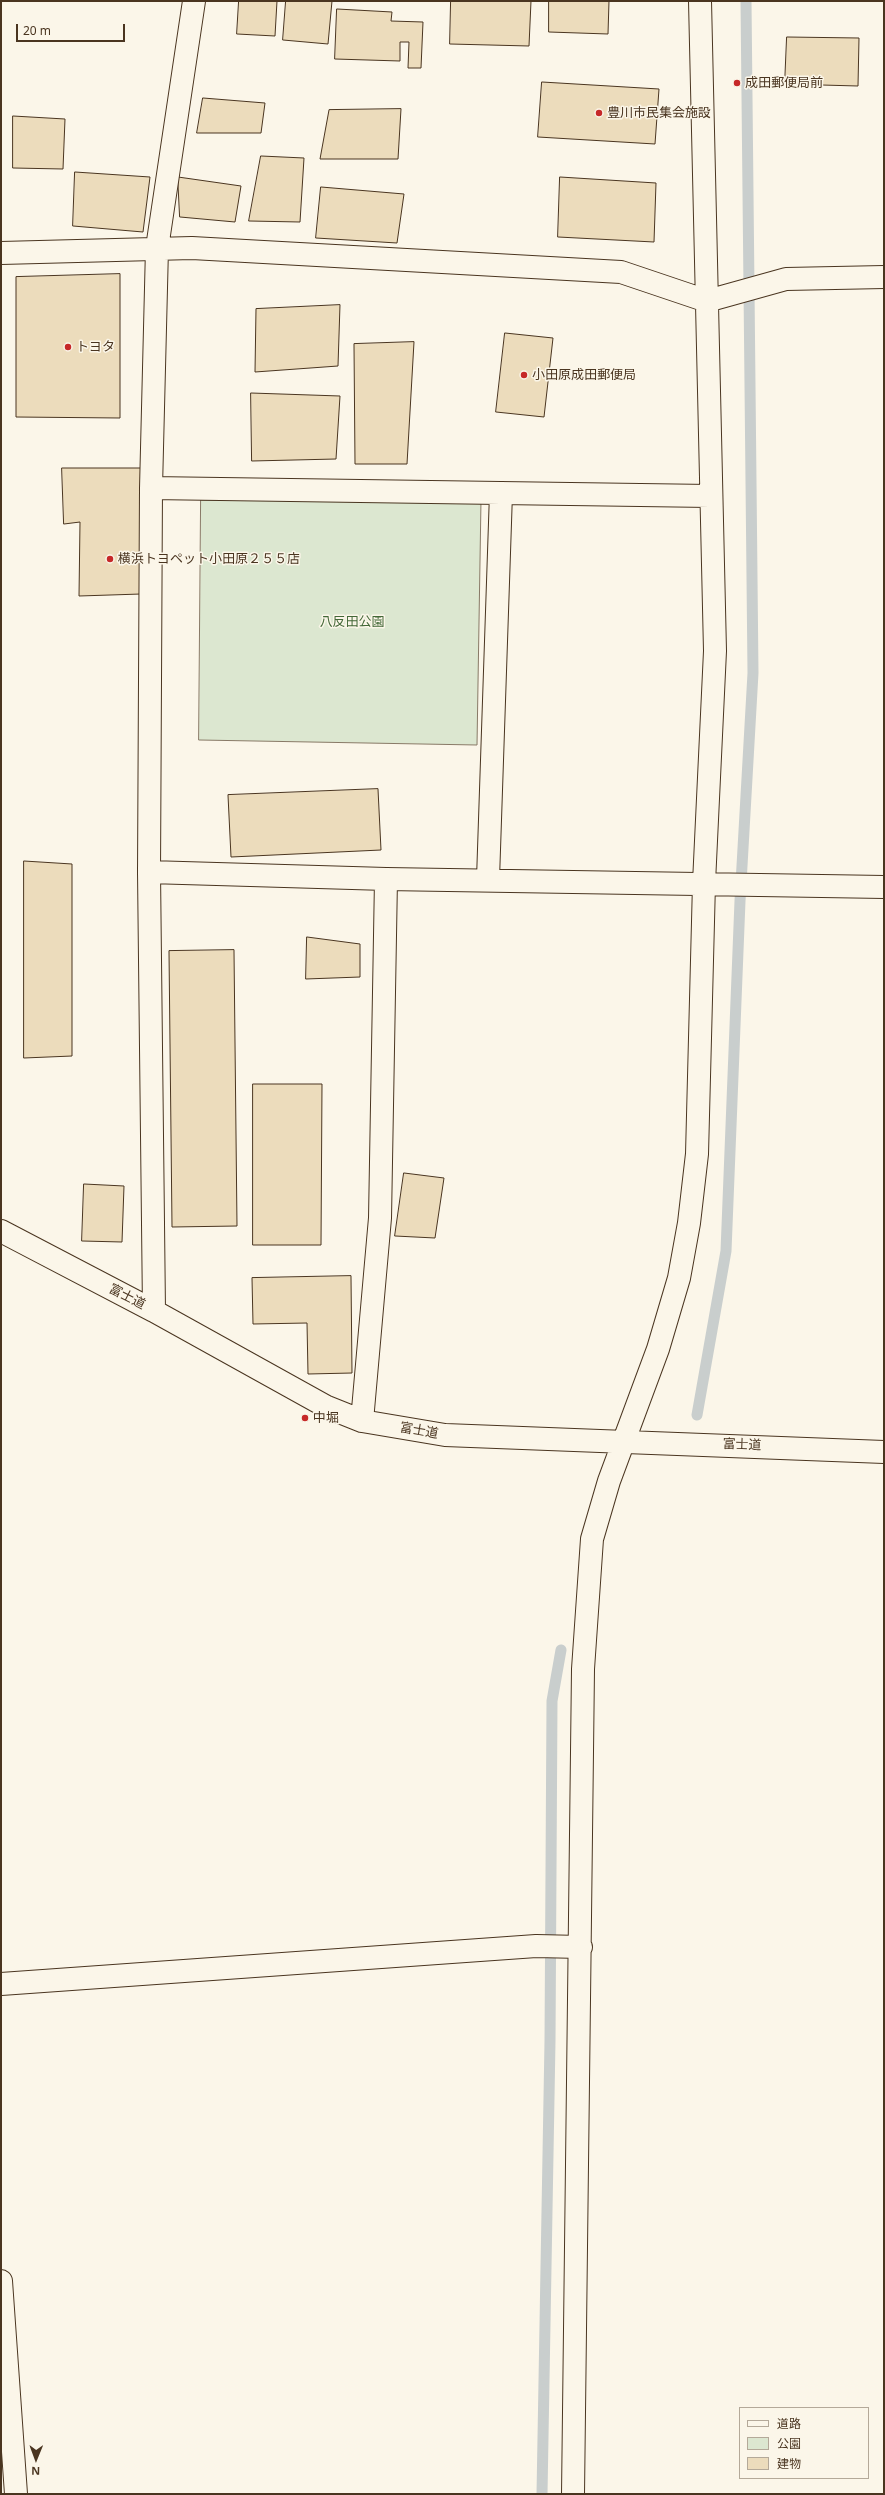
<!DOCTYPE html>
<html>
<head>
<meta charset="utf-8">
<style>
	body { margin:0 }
	#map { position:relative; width:885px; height:2495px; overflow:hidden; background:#fbf6e9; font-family:"Noto Sans","Noto Sans JP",sans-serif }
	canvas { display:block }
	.frame { position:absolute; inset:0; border:2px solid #4a3520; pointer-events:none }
	.legend { position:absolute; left:739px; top:2407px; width:130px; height:72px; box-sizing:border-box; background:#fbf6e9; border:1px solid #b4a999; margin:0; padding:5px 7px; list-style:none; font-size:12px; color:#4a3520 }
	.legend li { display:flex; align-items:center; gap:8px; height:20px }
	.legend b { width:20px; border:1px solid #b4a999 }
	.north { position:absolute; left:16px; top:2439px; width:40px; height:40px; -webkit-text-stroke:3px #fbf6e9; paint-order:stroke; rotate:181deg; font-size:11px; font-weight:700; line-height:16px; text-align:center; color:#4a3520 }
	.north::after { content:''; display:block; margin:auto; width:14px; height:18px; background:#4a3520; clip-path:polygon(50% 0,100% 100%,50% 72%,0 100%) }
	.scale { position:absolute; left:16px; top:24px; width:109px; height:18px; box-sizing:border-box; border:2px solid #4a3520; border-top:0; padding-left:5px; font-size:12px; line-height:14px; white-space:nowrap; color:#4a3520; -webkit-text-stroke:3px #fbf6e9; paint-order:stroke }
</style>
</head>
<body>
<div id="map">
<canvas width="885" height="2495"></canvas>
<div class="frame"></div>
<ul class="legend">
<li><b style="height:5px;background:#fbf6e9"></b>道路</li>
<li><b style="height:11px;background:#dce7d0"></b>公園</li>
<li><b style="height:11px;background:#ecdcbc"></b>建物</li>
</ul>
<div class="north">N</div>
<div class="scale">20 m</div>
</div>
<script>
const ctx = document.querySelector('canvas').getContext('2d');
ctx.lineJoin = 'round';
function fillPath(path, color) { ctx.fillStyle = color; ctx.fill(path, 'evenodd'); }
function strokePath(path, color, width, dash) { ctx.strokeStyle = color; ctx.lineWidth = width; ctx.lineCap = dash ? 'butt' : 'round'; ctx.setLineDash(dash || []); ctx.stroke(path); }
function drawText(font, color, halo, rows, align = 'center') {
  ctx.font = font + ' "Noto Sans","Noto Sans JP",sans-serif'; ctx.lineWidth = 3; ctx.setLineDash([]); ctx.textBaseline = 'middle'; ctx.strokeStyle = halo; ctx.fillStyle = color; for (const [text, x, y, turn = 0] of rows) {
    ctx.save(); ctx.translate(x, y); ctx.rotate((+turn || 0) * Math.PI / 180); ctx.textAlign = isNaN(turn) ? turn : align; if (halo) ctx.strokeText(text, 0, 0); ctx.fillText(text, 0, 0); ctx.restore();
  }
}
const green = new Path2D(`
	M201,500H481L477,745L199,740Z`);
fillPath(green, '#dce7d0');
strokePath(green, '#887966', 1);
strokePath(new Path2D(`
	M697,1415L726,1251L740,901L753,673L746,1
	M542,2494L550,2041L552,1701L561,1650`), '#c9cecd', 11);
const building = new Path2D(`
	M239,1H277L275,36L237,34Z
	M286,1H332L328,44L283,40Z
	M451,1H531L529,46L450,44Z
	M549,1H609L608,34L549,32Z
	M337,9L392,12L391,21L423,22L421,68H408L409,42H400V61L335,59Z
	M787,37L859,38L858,86L785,84Z
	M542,82L659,89L655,144L538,137Z
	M203,98L265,103L261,133H197Z
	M401,109L398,159H320L329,110Z
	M13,116L65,119L63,169L13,168Z
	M261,156L304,158L300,222L249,221Z
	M75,172L150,177L143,232L73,226Z
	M178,177L241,186L235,222L180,217Z
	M560,177L656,183L654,242L558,237Z
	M321,187L404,194L397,243L316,238Z
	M120,274V418L16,417V277Z
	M340,305L338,366L255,372L256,309Z
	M505,333L553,338L544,417L496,412Z
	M414,342L407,464H355L354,344Z
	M251,393L340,396L336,459L252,461Z
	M62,468H141V594L79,596L80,522L64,524Z
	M378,789L381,850L231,857L228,795Z
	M24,861L72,864V1056L24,1058Z
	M307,937L360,944V977L306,979Z
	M234,950L237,1226L172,1227L169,951Z
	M253,1084H322L321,1245H253Z
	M404,1173L444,1178L435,1238L395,1236Z
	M84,1184L124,1186L122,1242L82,1241Z
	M351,1276L352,1373L308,1374L307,1323L253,1324L252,1278Z`);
fillPath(building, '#ecdcbc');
strokePath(building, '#4a3520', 1);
const minor = new Path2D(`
	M1,253L192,248L621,272L707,301L786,279L884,277
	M151,488L710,496
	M149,872L386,879L884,887
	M488,879L501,493
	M1,1231L154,1311L327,1407L362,1421L445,1435L884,1452
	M154,1311L149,872L151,488L157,248L194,1
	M362,1421L380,1218L386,879
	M1,1984L536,1946L581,1947
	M573,2494L583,1669L592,1539L609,1481L658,1349L679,1278L689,1223L697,1154L704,883L715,651L700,1`);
const highway = new Path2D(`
	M1,2281L16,2494`);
strokePath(minor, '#4a3520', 24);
strokePath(highway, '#4a3520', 24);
strokePath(minor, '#fbf6e9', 22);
strokePath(highway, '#fbf6e9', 22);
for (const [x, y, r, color] of [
	[737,83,4,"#c62828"],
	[599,113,4,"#c62828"],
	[68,347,4,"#c62828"],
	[524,375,4,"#c62828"],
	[110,559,4,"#c62828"],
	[305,1418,4,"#c62828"]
]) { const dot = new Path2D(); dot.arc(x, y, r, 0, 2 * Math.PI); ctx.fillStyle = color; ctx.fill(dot); strokePath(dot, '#fbf6e9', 1.5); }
drawText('13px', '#4a3520', '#fbf6e9', [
	["成田郵便局前",745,83],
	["豊川市民集会施設",607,113],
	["トヨタ",76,347],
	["小田原成田郵便局",532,375],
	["横浜トヨペット小田原２５５店",118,559],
	["中堀",313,1418]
], 'left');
drawText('13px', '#436837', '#fbf6e9', [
	["八反田公園",352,622]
]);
drawText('13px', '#4a3520', '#fbf6e9', [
	["富士道",127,1297,27],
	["富士道",419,1431,10],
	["富士道",742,1445,2]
]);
</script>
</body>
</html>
